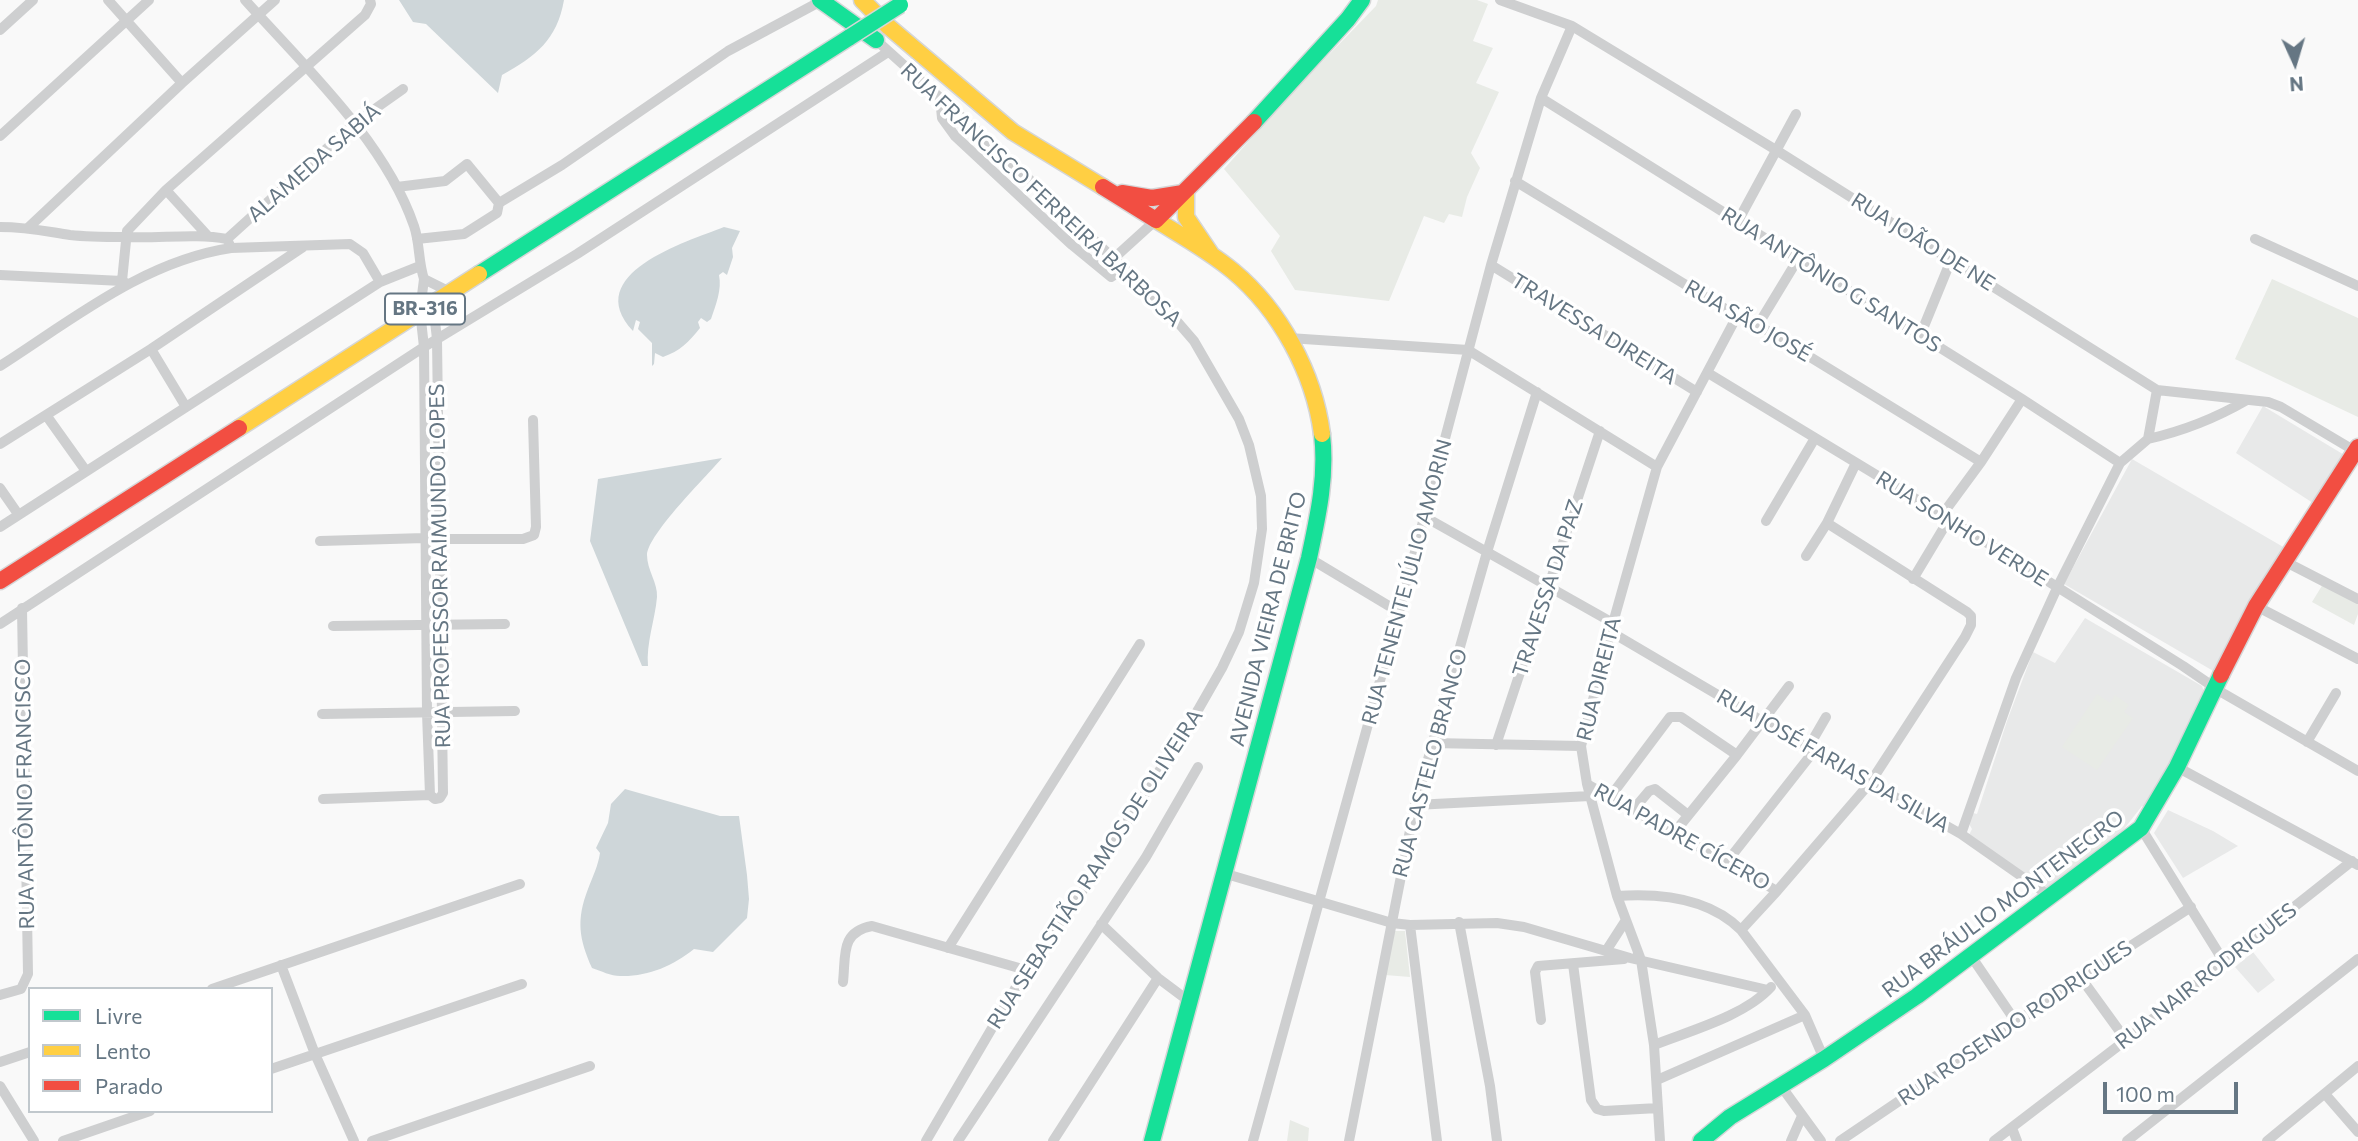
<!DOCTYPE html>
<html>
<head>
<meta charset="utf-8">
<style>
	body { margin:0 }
	#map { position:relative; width:2358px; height:1141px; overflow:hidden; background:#f9f9f9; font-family:Commissioner,sans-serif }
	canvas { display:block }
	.legend { position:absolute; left:28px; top:987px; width:245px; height:126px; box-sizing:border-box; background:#fff; border:2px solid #c1c8cd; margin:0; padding:9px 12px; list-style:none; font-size:21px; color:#657683 }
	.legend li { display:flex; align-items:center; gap:14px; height:35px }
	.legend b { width:35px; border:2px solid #c1c8cd }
	.north { position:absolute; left:2260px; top:28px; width:70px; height:70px; -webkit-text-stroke:5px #fff; paint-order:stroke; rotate:176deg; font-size:19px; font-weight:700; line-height:28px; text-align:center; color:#657683 }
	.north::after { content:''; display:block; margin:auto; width:24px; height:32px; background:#657683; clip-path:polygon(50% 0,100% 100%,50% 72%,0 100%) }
	.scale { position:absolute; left:2103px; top:1082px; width:135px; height:32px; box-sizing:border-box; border:4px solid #657683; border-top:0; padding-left:9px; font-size:21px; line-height:24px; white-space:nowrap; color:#657683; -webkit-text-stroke:5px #fff; paint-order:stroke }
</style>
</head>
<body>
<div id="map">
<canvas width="2358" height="1141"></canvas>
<ul class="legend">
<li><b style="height:9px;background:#16e098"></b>Livre</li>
<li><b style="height:9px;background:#ffcf43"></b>Lento</li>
<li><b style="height:9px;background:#f24e42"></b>Parado</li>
</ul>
<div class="north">N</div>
<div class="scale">100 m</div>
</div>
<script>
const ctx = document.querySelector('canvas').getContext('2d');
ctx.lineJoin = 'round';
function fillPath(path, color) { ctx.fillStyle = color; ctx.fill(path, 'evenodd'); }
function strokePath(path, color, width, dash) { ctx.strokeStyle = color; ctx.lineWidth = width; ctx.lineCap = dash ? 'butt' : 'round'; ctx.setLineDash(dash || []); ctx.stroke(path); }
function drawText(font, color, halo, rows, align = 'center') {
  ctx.font = font + ' Commissioner,sans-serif'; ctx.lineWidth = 7; ctx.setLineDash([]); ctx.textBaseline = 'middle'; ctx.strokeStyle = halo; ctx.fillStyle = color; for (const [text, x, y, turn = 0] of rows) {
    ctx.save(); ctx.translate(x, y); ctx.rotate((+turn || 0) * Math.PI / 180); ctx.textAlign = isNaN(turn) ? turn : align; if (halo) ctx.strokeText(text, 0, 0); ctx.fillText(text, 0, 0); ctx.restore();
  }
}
fillPath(new Path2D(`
	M2263,406L2346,456L2316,505L2236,453Z
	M2132,459L2285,548L2215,672L2064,584Z
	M2085,618L2202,686L2204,692L2178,756L2147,808L2142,806L2113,843L2050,895L1968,837L1972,829L1968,822L1973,813L1977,814L2007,721L2033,652L2055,663Z
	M2168,810L2213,831L2238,846L2183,878L2154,833Z
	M2253,952L2275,980L2258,993L2235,967Z`), '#e8e9e9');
fillPath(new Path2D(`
	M1378,0H1477L1488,4L1473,41L1493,48L1476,83L1499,92L1471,153L1480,168L1467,197L1462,217L1449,214L1444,223L1424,216L1389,301L1295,290L1271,251L1280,236L1224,169L1285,100L1376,6Z
	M2272,279L2358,318V417L2235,359Z
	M2323,584L2358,600V614L2354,625L2312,602Z
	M2097,694L2110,703L2115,695L2129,705L2124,712L2133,718L2097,770L2062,747Z
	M2089,827L2113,843L2070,877L2056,869Z
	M1394,931H1405L1410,977L1385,975Z
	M1290,1120L1309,1128L1308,1141H1287Z`), '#e8ebe6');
fillPath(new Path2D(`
	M399,0H564C557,40 536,56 502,75L498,93L426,24L413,22Z
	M724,227L740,231L732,248L733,257L727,275L723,272L719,275C722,290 716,304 711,319L707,322L701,318L698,322L700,328C689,342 680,351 663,357L655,353L654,364L652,366V343L638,329L640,322L636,320L633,331C580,274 686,242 724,227Z
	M722,458C706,477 648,534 647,555C647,570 658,583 657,597C655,620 646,643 648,666H642L590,541L598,479Z
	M625,789L720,816H739L747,875L749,899L747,918L713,952L694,949C673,966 647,977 620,976C611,976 601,971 592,968C579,939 576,920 588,889C593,876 598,866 600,853L596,848L608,823L611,804Z`), '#ced6d9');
const fast = new Path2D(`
	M820,0L876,40
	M1254,122L1348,19L1362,0
	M479,274L850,37
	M1152,1141L1309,558C1318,516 1327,477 1322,434
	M1701,1141L1730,1117L1824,1059L1917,996L2141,828L2177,767L2221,675`);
const slow = new Path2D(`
	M862,0L889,27L1013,132L1103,187
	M1186,191V217L1211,254
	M1156,220C1182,236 1209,251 1233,271C1280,310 1314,373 1322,434
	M239,428L479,274`);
const jam = new Path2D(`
	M1103,187L1156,220L1254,122
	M1122,193L1152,198L1183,193
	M0,581L239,428
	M2221,675L2256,606L2358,447`);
strokePath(fast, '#d5d6d7', 19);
strokePath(slow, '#d5d6d7', 19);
strokePath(jam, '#d5d6d7', 19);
strokePath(new Path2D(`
	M108,0L182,83
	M245,0C304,66 385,141 414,226C420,243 418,261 424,279L450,292
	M1500,0L1572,26L1776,150L2157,390L2268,402L2281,407L2355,451
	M0,30L33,0
	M876,40L999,151L1162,304L1194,341L1239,419L1249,445L1261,496L1262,529L1254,583L1239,632L1222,668L1198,710L1092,877L1026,970L926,1141
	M940,98L942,118L955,136L1072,245L1111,277L1123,269
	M1541,98L2022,399L2120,463
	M0,136L149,0
	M1515,181L1737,316L1758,325L1981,462
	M397,187L445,181L467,164L499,203
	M166,190L207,235
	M1738,221L1796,114
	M0,227C27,227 44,231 70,235C88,237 106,237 124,237C159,239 194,233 227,239L231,248
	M29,227L182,83L275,0
	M227,239L355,123L403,89
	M417,239L464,234L497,213L499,203L562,165L728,51L821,1
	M2255,239L2358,286
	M1113,259L1156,220
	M1491,265L1697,392
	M0,275L122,281L126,283
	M424,279L420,311L424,347L427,713L430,795
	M122,281L127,231L166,190L365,15L371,4L370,0
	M1758,325L1798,259
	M1920,336L1951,260
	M1289,338L1468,350L1657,467
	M151,349L186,407
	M0,366C72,320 144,261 231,248L350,244L363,253L380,282
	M1708,373L1949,519L2183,666L2221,692L2358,771
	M46,415L86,471
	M2148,439C2183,431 2216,418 2247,400
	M0,444L151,349L303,247
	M0,488L18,514
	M1942,515L1981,462L2022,399
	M1425,517L1613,623
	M1766,521L1815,438
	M0,527L380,282L420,266
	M440,539H523L534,535L536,527L533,420
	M320,541L425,538
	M1806,556L1827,523L1856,463
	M1309,558L1399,612
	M2284,561L2358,599
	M1913,579L1949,519
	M2256,606L2358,659
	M0,624L424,347L577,254L888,52
	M333,626L505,624
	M1611,632L1808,748L1961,834L2051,897
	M322,714L515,711
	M2307,742L2336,693
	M1432,743L1581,746
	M1496,745L1600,431
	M1808,748L1826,717
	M2177,767L2358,865
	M1587,784L1777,891
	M1610,797L1670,717H1681L1737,755
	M323,799L430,795L435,799L440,798L443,793L437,339L433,304
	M1415,805L1590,796
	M1633,810L1649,791L1655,789L1688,815
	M2141,828L2224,962
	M1674,833L1737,755L1789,686
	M1961,834L2016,678L2057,588L2120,463L2148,439L2157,390
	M1726,863L1814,751
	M1223,873L1392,923L1410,925L1497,923L1524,927L1630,958L1768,990
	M1617,896C1660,893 1709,898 1741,930L1805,1015L1824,1059
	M1459,922L1490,1086L1497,1141
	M1101,924L1158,978L1190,1002
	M1410,925L1437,1141
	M1741,930L1777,891L1870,783L1965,637L1971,625V616L1967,612L1827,523
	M948,948L1140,644
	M1606,951L1626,920
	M1971,956L2016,1022
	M1573,964L1591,1100L1597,1109L1604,1111L1658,1108
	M281,965L315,1054L354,1141
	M2081,978L2126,1040
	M843,982C846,955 840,932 872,926L1026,970
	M212,989L520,884
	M0,995L21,989L28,974L22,608
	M1541,1020L1535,972L1538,966L1624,959
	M1654,1045C1689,1031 1745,1016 1771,987
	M0,1062L30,1052
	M271,1069L522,984
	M1657,1080L1805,1015
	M0,1086L34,1141
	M1781,1086L1821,1141
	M2325,1094L2358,1132
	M2012,1128L2017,1141
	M63,1141L150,1111
	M372,1141L590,1066
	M958,1141L1146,857L1198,767
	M1053,1141L1158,978
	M1253,1141L1399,612L1491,265L1541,98L1572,26
	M1349,1141L1415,805L1487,552L1537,392
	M1660,1141L1654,1045L1641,960L1617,896L1587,784L1581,746L1613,623L1657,467L1737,316
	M1791,1141L1802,1116
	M1840,1141L2081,978L2191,907
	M1994,1141L2126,1040L2352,861
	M2127,1141L2358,959
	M2267,1141L2358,1066`), '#cecfd0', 10);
strokePath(fast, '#16e098', 16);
strokePath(slow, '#ffcf43', 16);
strokePath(jam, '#f24e42', 16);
const fastBridge = new Path2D(`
	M850,37L900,5`);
strokePath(fastBridge, '#d5d6d6', 19, []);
strokePath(fastBridge, '#16e098', 16);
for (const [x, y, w] of [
	[425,309,80]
]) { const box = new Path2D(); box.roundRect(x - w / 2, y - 15.5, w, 31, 5); ctx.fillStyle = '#fff'; ctx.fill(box); strokePath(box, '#657683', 2); }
drawText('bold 19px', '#657683', null, [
	["BR-316",425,309]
]);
drawText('21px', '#657683', '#fff', [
	["ALAMEDA SABIÁ",314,163,-41],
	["RUA FRANCISCO FERREIRA BARBOSA",1041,195,43],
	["RUA JOÃO DE NE",1923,242,32],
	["RUA ANTÔNIO G SANTOS",1831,280,32],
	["RUA SÃO JOSÉ",1748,321,30],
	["TRAVESSA DIREITA",1594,329,32],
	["RUA SONHO VERDE",1962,529,32],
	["RUA PROFESSOR RAIMUNDO LOPES",440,566,-91],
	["RUA TENENTE JÚLIO AMORIN",1407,582,-75],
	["TRAVESSA DA PAZ",1548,588,-72],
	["AVENIDA VIEIRA DE BRITO",1268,619,-76],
	["RUA DIREITA",1599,679,-76],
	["RUA JOSÉ FARIAS DA SILVA",1833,761,30],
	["RUA CASTELO BRANCO",1430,763,-75],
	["RUA ANTÔNIO FRANCISCO",25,794,-91],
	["RUA PADRE CÍCERO",1682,837,29],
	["RUA SEBASTIÃO RAMOS DE OLIVEIRA",1095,869,-57],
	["RUA BRÁULIO MONTENEGRO",2003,904,-37],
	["RUA NAIR RODRIGUES",2206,976,-38],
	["RUA ROSENDO RODRIGUES",2015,1023,-34]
]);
</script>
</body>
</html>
